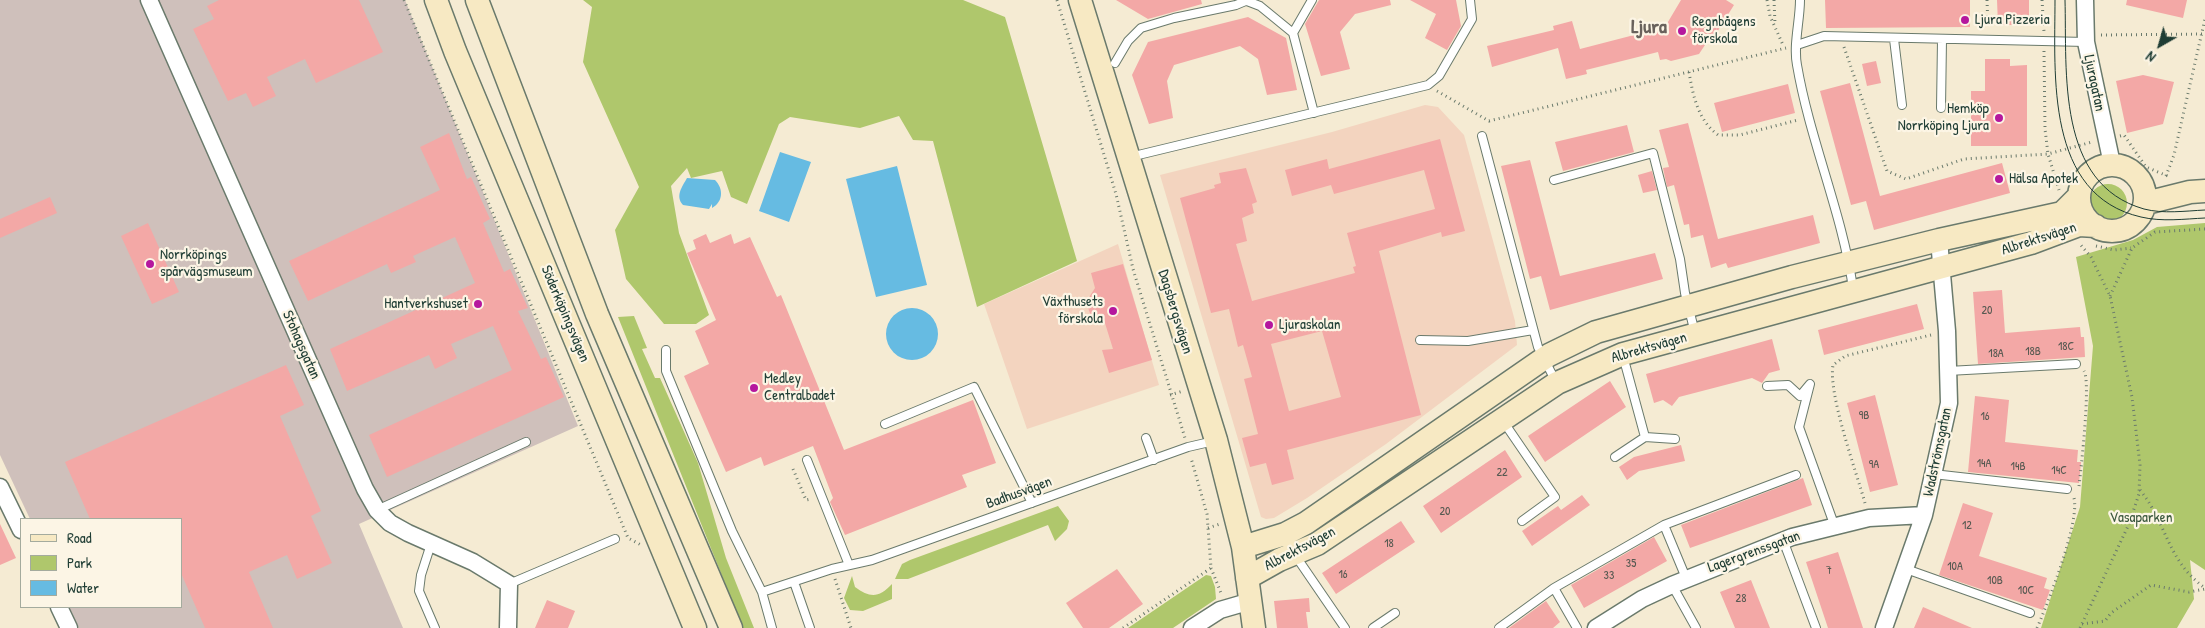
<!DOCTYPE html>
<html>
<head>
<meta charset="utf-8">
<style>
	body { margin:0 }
	#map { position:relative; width:2205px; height:628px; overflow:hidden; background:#f5ebd3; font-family:"Patrick Hand",sans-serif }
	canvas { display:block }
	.legend { position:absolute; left:20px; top:518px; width:162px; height:90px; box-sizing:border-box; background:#fcf5e5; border:1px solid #a4ab9e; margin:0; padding:6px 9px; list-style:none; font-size:15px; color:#1f3d34 }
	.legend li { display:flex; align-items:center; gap:10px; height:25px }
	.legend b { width:25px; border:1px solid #a4ab9e }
	.north { position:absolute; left:2135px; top:20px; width:50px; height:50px; -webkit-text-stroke:4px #fcf5e5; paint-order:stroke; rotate:218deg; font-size:14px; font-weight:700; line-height:20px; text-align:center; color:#1f3d34 }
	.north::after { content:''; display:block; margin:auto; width:18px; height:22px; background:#1f3d34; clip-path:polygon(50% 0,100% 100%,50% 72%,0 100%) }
</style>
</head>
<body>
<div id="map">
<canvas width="2205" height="628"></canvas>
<ul class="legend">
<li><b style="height:6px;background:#f7e9c3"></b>Road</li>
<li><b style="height:14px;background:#afc76c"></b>Park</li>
<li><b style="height:14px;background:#66bbe2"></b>Water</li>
</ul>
<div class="north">N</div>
</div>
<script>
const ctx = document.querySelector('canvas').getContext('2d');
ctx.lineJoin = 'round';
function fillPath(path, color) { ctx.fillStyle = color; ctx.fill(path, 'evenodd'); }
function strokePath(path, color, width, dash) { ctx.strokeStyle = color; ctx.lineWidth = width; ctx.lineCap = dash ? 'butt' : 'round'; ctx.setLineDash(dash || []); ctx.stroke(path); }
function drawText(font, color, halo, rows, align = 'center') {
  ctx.font = font + ' "Patrick Hand",sans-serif'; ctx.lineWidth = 4.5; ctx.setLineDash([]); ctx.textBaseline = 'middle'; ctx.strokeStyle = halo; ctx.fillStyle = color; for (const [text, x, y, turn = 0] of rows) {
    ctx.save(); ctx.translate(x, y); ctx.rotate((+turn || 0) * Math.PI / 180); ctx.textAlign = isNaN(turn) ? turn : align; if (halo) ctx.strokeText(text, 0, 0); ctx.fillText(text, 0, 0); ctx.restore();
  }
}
fillPath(new Path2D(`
	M1425,105L1438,107L1464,135L1515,321L1517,345L1386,444L1307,498L1274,518L1266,519L1261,517L1160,175L1332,132Z
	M1118,244L1159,385L1027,429L984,304Z`), '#f3d4bf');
fillPath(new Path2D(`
	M0,0H405L578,426L359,524L403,628H79L69,607H181V519H30L0,455Z`), '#cfc0bb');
fillPath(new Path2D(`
	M583,0H963L1005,17L1077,261L977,307L933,141L913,140L899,116L860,128L790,117L779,124L747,204L731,197L722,171L691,178L687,168L671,186L679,233L709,315L696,324H664L626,279L615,230L639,187L583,62L592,7Z
	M2089 203a19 19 0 1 1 38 0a19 19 0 1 1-38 0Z
	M2205,223V570L2190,560L2194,599L2177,628H2041L2080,507L2093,346L2076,257L2133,240L2157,227Z
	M634,316L647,348L642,349L655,378H660L698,463L726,558L754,628H743L618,317Z
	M1058,506L1069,521L1067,529L1055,541L1048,525L908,579H895L902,564L910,560Z
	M1206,575L1211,576L1215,587L1216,599L1173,628H1128Z
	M852,576L855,587C870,598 879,598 892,584V599L863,611L850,610L844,598Z`), '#afc76c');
fillPath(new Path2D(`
	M780,152L811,162L789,222L759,211Z
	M897,166L927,285L876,297L846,179Z
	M687,178L715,180C724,189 723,202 712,208V204L709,209L683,205C675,196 682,187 687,178Z
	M886 334a26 26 0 1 1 52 0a26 26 0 1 1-52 0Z`), '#66bbe2');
fillPath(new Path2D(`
	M219,0H359L383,52L316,83L305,59L267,77L276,96L253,107L246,93L228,101L193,29L214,19L207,6Z
	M1116,0H1201L1202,4L1148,19Z
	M1319,0H1390L1391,5L1355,14L1340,32L1350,69L1321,76L1305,24Z
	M1410,0H1456L1461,26L1447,50L1425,38L1436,14Z
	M1681,0H1726L1734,5L1714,37L1711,36L1699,54L1671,61L1666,59L1660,60L1658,52L1586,70L1587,74L1566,79L1558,48L1492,67L1487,46L1554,30L1553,26L1572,21L1580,49L1665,27Z
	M1825,0H1970V27L1826,28Z
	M1997,0H2029V25H1998Z
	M2127,0H2187L2183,18L2126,5Z
	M1248,17L1286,38L1297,90L1267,95L1258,59L1240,46L1174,65L1167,81L1173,118L1149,124L1132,75L1148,42Z
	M1985,59H2010V66L2027,65V146H1971V91H1985Z
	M1876,61L1881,83L1867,86L1862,64Z
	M2143,75L2174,82L2163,124L2127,133L2116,81Z
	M1850,83L1880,196L2002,163L2010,193L1874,230L1866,201L1851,205L1820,91Z
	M1788,84L1795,113L1722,132L1714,103Z
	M1688,123L1718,239L1813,215L1820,243L1728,268L1726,263L1711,268L1703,235L1691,238L1689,224L1684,225L1674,185L1667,187L1663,168L1669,167L1659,130Z
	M1627,125L1634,152L1563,171L1555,142Z
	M449,133L467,179L471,177L490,219L483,223L504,272L510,269L528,308L518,311L541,359L546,357L564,397L387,477L369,435L512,370L493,326L451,344L457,358L435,369L429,355L347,391L330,349L475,283L455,237L413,256L416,262L391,273L387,264L308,301L289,261L440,190L420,147Z
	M1440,139L1465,231L1442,237L1441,232L1379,251L1421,415L1287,450L1294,479L1272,485L1266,463L1250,467L1242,438L1258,434L1244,379L1252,377L1243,345L1238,347L1229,309L1211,313L1180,198L1215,188L1214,185L1221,183L1219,173L1246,168L1257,202L1252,204L1254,213L1242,218L1247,241L1236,244L1252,301L1355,273L1353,267L1356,266L1347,233L1435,209L1424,170L1334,194L1331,185L1292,196L1285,170L1327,159L1329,169ZM1322,331L1341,397L1289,411L1271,344Z
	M1530,160L1560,276L1655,253L1663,279L1550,310L1541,276L1530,279L1501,166Z
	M1652,171L1657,190L1643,193L1638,175Z
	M50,197L57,213L0,238V219Z
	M148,223L179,292L152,304L121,236Z
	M706,234L710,243L731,234L734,244L750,237L777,297L781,295L844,450L973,400L996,463L962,475L967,487L845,535L830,502L833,498L813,446L764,466L761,457L726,472L684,376L709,364L695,331L716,320L687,253L696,249L693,240Z
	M1123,264L1152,360L1109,373L1102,350L1113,349L1104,320L1093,322L1086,302L1095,288L1091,273Z
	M2002,290L2005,333L2080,327L2081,337H2084L2085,357L1978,364L1973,292Z
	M1917,304L1924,329L1824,355L1818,330Z
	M1772,339L1780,370L1769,373L1762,383L1752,378L1679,397L1672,406L1663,400L1654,403L1646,374Z
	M286,365L304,405L280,416L321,511L311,516L332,563L297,579L287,555L249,572L273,628H205L181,573V519H90L65,462Z
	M1610,381L1626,407L1545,462L1528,436Z
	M1875,395L1898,485L1870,492L1847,403Z
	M1975,396L2009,400L2005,442L2078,450L2077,462H2081L2079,483L1968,472Z
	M1681,445L1685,461L1639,471L1627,480L1619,467L1634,457Z
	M1505,450L1522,477L1441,533L1423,506Z
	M1803,478L1812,505L1690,548L1681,525Z
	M1582,495L1590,505L1532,546L1522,531L1558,506L1561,510Z
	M1963,503L1993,513L1979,556L2047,578L2044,588L2050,590L2043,610L1939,575Z
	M1401,521L1415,542L1336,594L1322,573Z
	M0,524L16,558L0,565Z
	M1654,537L1667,561L1584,608L1571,585Z
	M1838,552L1863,628H1828L1806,562Z
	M1117,569L1143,604L1109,628H1083L1066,603Z
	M1751,580L1770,628H1735L1720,592Z
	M1309,598L1310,612H1306L1308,628H1277L1274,601Z
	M547,600L575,611L568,628H535Z
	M1546,601L1560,622L1553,628H1509Z
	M1923,607L1972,628H1914Z`), '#f3a8a6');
const lane = new Path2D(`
	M1800,0C1800,21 1793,45 1797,65C1810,141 1842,212 1853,288
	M1247,1L1260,6L1293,33L1314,113
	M1293,33L1312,0
	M1894,39L1902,105
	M1797,45L1824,36L2086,42
	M1115,63L1128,41L1141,28L1174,18L1236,5L1248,0
	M1941,108L1942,40
	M1482,136L1538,347L1556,382
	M1130,157L1428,85L1439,76L1472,19L1470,0
	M1554,180L1653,153L1680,259L1685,293L1695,333
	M1420,340L1468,341L1533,330
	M666,350V371L732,531L762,592
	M1948,371L2076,364
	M1767,386L1788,385L1800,396L1810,384L1799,427L1835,527
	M1503,421L1555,497L1522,521
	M885,424L974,387L1032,503
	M1645,437L1675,439
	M1146,438L1154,460
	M1615,457L1645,437L1623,356
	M807,460L849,565
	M1933,474L2067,489
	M377,510L526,442
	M1664,525L1686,578
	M1783,540L1816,628
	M431,544L421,575L419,591L435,628
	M1295,555L1345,628
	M1906,569L2030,613
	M794,582L810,628
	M509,584L615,539
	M1672,585L1696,628
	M1554,588L1577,628
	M772,628L762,592L832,569L872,560L1188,447L1214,441
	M1373,628L1395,613
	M1499,628L1554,588L1664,525L1796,475`);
const street = new Path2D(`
	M149,0L365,489L377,510L390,523L408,533L473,562L509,584L508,628
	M2085,0L2086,42L2112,164
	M0,487L21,530
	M59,607L69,628
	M1192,628L1220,610L1251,601
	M1596,628L1642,599L1672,585L1792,537L1869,518L1924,515
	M1884,628L1924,515L1949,403L1947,331L1939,240`);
const secondary = new Path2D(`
	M436,0L455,51L695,628
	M477,0L597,314L731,628
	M1080,0L1216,440L1243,547L1254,628
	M2079 198a33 33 0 1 1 66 0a33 33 0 1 1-66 0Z
	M2146,203L2190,192L2205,191
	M1243,547L1285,534L1306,523L1549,355L1596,332L1792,277L1939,240L2062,213L2078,197
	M1247,578L1279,560L1317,544L1557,383L1623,354L2031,243L2079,225L2096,226`);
strokePath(lane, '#6a7a6c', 10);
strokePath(street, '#6a7a6c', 19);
strokePath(secondary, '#6a7a6c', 25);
strokePath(new Path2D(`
	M404,0L628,538L641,545
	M1057,0L1116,194L1133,269L1185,438
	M1767,0L1770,16L1783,45
	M1774,0L1775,24
	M1987,0L1988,30
	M2042,0L2044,32
	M2101,35L2205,34
	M1844,47L1887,171L1906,179L1964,159L2048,154L2092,142
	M2044,51L2045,129L2048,154L2059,190
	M1689,72C1693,96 1698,120 1718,135H1740L1798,120
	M1437,91L1489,121L1786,48
	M2120,136L2124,135L2146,167L2170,177
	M2166,176L2174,155L2205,19
	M2096,246L2114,250L2131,248
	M2110,296L2132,248L2155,232L2205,229
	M1170,395L1183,391
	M793,469L806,500L811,499
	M2079,486C2081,469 2091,382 2084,371
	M2140,490C2167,523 2167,561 2205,588
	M1865,503C1856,471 1828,394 1833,365L1845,356L1931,335
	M1208,528L1220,524
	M1211,568L1221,593
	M835,579L851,628
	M2082,624L2105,621L2111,613L2151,585L2189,592L2205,589
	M1123,628L1211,568L1207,514L1191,458
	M2037,628C2048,603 2080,522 2074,498
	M2080,628L2129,524L2139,494L2140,465L2132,397L2110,296L2091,257L2080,244`), '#6a7a6c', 3, [1, 4]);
strokePath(lane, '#fff', 8);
strokePath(street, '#fff', 16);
strokePath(secondary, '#f7e9c3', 22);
strokePath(new Path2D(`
	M2055,0C2055,75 2045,195 2141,217C2162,222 2184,219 2205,218
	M2065,0C2067,72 2056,184 2144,209C2163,214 2185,211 2205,210`), '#1f3d34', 1);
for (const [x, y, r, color] of [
	[1965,20,5,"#b5179e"],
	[1682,31,5,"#b5179e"],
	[1999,118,5,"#b5179e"],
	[1999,179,5,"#b5179e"],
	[150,264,5,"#b5179e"],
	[478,304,5,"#b5179e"],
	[1113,311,5,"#b5179e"],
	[1269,325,5,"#b5179e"],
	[754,388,5,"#b5179e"]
]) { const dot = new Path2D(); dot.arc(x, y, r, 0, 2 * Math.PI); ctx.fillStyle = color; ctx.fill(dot); strokePath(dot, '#fcf5e5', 2); }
drawText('12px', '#545850', null, [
	["20",1987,311],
	["18C",2066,347],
	["18B",2033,352],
	["18A",1996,354],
	["9B",1864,416],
	["16",1985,417],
	["14A",1984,464],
	["9A",1874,465],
	["14B",2018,467],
	["14C",2059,471],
	["22",1502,473],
	["20",1445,512],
	["12",1967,526],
	["18",1389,544],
	["35",1631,564],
	["10A",1955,567],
	["7",1829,571],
	["16",1343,575],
	["33",1609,576],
	["10B",1995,581],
	["10C",2026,591],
	["28",1741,599]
]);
drawText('15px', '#1f3d34', '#fcf5e5', [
	["Ljura Pizzeria",1975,20],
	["Regnbågens",1692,22],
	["förskola",1692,39],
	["Hemköp",1989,109,"right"],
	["Norrköping Ljura",1989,126,"right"],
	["Hälsa Apotek",2009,179],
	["Norrköpings",160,255],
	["spårvägsmuseum",160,272],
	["Växthusets",1103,302,"right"],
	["förskola",1103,319,"right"],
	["Hantverkshuset",468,304,"right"],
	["Ljuraskolan",1279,325],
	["Medley",764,379],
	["Centralbadet",764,396]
], 'left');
drawText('15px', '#1f3d34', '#fcf5e5', [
	["Ljuragatan",2094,83,78],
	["Albrektsvägen",2039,239,-18],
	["Dagsbergsvägen",1175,312,73],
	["Söderköpingsvägen",565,314,67],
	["Stohagsgatan",301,345,66],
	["Albrektsvägen",1649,348,-16],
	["Wadströmsgatan",1938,452,-78],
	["Badhusvägen",1019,493,-20],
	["Albrektsvägen",1300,549,-28],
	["Lagergrenssgatan",1754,552,-20]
]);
drawText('15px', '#3c593f', '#fcf5e5', [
	["Vasaparken",2141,518]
]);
drawText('bold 20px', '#69625c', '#fcf5e5', [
	["Ljura",1649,28]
]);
</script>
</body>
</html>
